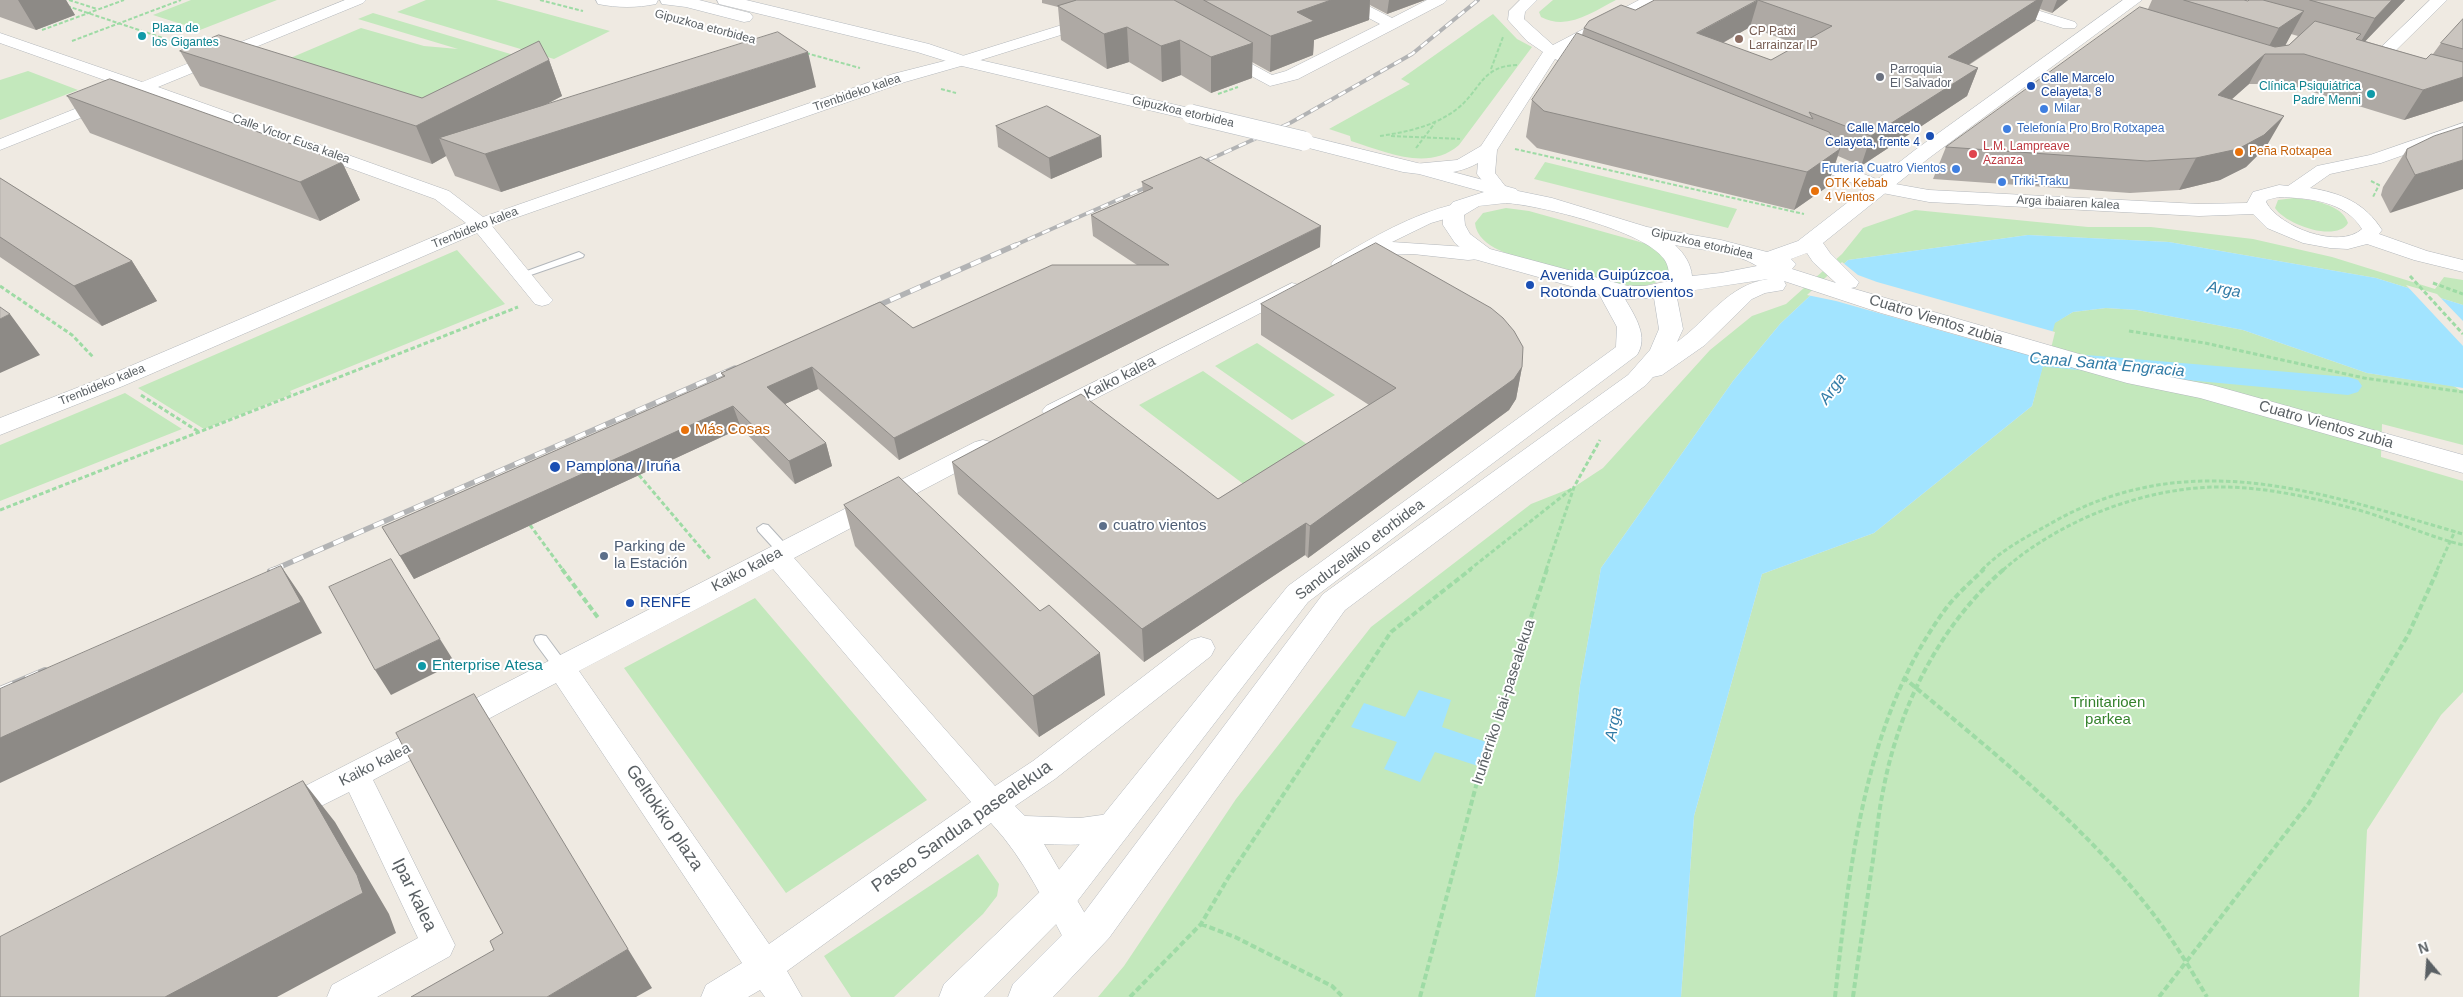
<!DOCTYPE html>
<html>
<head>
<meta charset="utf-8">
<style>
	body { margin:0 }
	#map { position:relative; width:2463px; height:997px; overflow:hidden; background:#efeae2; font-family:Arial,sans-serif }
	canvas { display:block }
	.north { position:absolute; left:2403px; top:937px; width:50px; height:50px; -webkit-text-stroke:4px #fff; paint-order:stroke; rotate:342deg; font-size:14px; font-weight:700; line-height:20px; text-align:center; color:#5a6064 }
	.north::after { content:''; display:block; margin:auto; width:18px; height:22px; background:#5a6064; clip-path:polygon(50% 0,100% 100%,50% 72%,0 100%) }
</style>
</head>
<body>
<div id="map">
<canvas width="2463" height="997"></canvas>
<div class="north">N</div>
</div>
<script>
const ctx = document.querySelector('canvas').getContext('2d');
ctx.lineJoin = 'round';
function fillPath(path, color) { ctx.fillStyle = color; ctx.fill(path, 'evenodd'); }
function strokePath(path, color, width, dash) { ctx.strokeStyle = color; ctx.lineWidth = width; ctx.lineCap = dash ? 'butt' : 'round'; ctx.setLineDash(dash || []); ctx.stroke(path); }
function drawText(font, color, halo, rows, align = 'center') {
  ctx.font = font + ' Arial,sans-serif'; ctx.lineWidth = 4; ctx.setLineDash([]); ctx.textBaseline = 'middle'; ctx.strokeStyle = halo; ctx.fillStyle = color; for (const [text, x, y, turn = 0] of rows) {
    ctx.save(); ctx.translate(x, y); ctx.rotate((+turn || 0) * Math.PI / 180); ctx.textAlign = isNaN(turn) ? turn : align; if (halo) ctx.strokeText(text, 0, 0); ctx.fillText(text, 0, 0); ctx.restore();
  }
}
fillPath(new Path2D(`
	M191,0H277L200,30L153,15Z
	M426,0H496L610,31L554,59L397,12Z
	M1553,0H1616C1592,12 1568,31 1541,17L1539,12Z
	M373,13L544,64L444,114L281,62L361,28L424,46L458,49L358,19Z
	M1493,14L1517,39L1532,47L1459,145C1428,172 1386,152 1351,141L1350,136L1329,129L1410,84L1401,79Z
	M28,71L78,90L0,120V80Z
	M1545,162L1737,209L1728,228L1534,179Z
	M2294,198C2312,200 2342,204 2348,223C2336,243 2285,224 2275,208L2278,200Z
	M1506,208L1529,211L1647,244L1662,253L1670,270C1664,280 1653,285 1641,286C1619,288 1520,261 1499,250C1488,245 1476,236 1475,223L1483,213Z
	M1915,210L2088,227H2151L2253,239L2332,257L2435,289L2444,277L2463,280V305L2376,278L2169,242L2028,235L1848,260L1780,324L1733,381L1601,568L1580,685L1558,870L1535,997H1098L1124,966L1236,799L1371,627L1531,504L1574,487L1603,468L1710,350L1752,316L1786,304L1842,254L1863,228Z
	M457,250L505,304L290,391L292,394L204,429L138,388Z
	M2106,308L2137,310L2243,330L2367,373L2454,386L2463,392V445L2382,424L2381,457L2463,481V692L2441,715L2367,830L2359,997H1681L1694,816L1762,574L1874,533L2032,406L2054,323L2073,312Z
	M1257,343L1335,395L1292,420L1215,366Z
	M1203,371L1311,447L1246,486L1139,405Z
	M125,393L182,429L0,501V445Z
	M755,598L927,800L786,893L624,668Z
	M978,854L999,884L997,896L983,914L894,997H851L824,956Z`), '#c3e8bc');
fillPath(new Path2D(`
	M2028,235L2169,242L2376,278L2463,305V388L2367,373L2243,330L2137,310L2106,308L2073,312L2055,323L2032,406L1874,533L1762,574L1694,816L1681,997H1535L1558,870L1580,685L1601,568L1733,381L1780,324L1848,260Z
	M1419,690L1451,700L1442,727L1489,743L1481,767L1435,752L1420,782L1384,769L1397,742L1351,727L1364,703L1405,717Z`), '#a2e4ff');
fillPath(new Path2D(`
	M1842,262L1858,275L1877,282L2055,332L2048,361L1836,301L1807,295Z
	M2406,285L2437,294L2463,321V346Z`), '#efeae2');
fillPath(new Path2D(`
	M2003,348L2348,377L2358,380L2362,386L2358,392L2348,395L1993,362L1989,356L1993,350Z`), '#a2e4ff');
const lane = new Path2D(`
	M579,252L584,255L583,257L525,277L521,278L516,275Z
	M763,524L768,525L789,548L791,551L789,554H779L758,531L757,528Z
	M541,635L546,636L566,663L568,667L566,671L561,672L556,671L536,644L534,640L536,636Z`);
const street = new Path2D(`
	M345,0H366L363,3L158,87L449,191L483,217L893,74L956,58L1142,0H1166L1163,3L968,64L905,82L492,226L549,296L553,300L549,304L542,306L535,304L477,233L123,386L0,435V418L107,376L466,223L435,199L143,93L0,150V139L127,88L0,43V33L142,82Z
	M1337,0H1357L1392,18L1427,0H1447L1444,3L1298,79L1270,86L1216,57L1214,54L1216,51H1228L1272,75L1286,71L1380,24L1340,3Z
	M1520,0H1537L1525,12L1524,19L1553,45L1639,0H1659L1656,3L1565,51L1598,65L1600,69L1598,73H1586L1555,59L1497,150L1495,173L1509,191L1507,195H1493L1477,174L1478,163C1461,173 1433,177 1414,172L1412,168L1414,164L1457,160L1481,146L1543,52L1527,41L1508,20L1509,11Z
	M1981,0H2005L2075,22L2077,25L2075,28H2063L1984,3Z
	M2430,0H2447L2385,61H2373L2371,58L2373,55Z
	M2463,123V134L2381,163L2330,174L2310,188C2341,193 2365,203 2382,230L2379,234L2427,251L2463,260V272L2414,260L2367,244L2348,249L2330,248L2303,243L2267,228L2253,214L2199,216L1929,202L1872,191L1796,160L1793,156L1796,152H1808L1884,182L1929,190L2199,204L2247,203L2253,192L2279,185L2288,186L2317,166L2370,155ZM2279,197C2309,198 2345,201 2362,229C2339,250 2279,227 2266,202L2267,200Z
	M1455,204L1462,206L1465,210L1462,214L1431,223L1392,242L1482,248L1489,250L1492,254L1489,258L1468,260L1413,254L1385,255L1369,256L1341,270L1334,268L1331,264L1334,260C1374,237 1410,215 1455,204Z
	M1292,283L1299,285L1302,289L1299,293L1062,416L1054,418L1046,416L1042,411L1046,406Z
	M983,440L991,442L995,448L991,454L794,558L995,786L1033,761L1191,640L1201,637L1211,640L1215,648L1211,656L1055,779L1015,806L1025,816L1080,818L1116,813L1127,817L1132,827L1127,837C1100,846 1072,845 1044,844L1094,929L1099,940L1094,951L1082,956L1070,951C1047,907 1025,859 991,823L787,971L802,997H765L760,990L748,997H701L706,985L742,963L556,683L373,780L455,945L450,956L377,997H327L332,985L418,938L349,792L285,824L274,820L269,811L274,802L975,442ZM773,569L971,802L769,944L579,671Z`);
const secondary = new Path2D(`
	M596,0H658L656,4C637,8 617,8 598,4Z
	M660,0H699L750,13L753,17L750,21L744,22L686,7L662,4Z
	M717,0H746L929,44L967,57L1198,110L1201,114L1198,118L1191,120L962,66L917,52L719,4Z
	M2123,0H2142L1929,158L1823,243L1830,253L1859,282L1856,287L1851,288L2138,371L2212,385L2463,455V473L2200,398L2127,383L1881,313L1784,281L1786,285L1783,290L1765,293L1752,299L1705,345L1662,375L1653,377L1646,385L1345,610L1109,938L1053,997H1008L1013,984L1083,914L1323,594L1628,375L1650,350L1659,329L1654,298L1625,299C1635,316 1649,337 1637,355L1308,602L1072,908L984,997H939L944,984L1046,886L1288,586L1616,347L1617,327L1599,294L1474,259L1455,243L1443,225V214L1453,202L1484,192L1419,174L1403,172L1297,145L1294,141L1297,137L1304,135C1375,153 1446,169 1516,189L1518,191L1552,198L1647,227L1721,240L1767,252L1798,241L1915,150ZM1506,203C1539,205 1645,231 1664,259C1669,266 1669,272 1669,281L1645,286H1628L1490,249L1470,234L1465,225L1464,215L1479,206ZM1675,245C1701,250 1736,252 1757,266L1721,273L1692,276C1691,264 1684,253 1675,245ZM1807,253L1813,262L1836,283L1792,269L1796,264L1791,259ZM1768,279C1727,285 1709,319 1677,342L1683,329L1676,293Z`);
strokePath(lane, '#b3b7bb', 2);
strokePath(street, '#b3b7bb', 1);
strokePath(secondary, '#b4b9be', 1);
strokePath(new Path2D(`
	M69,0L97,9
	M540,0L583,11
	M67,6L184,45
	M42,30L124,0
	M72,41L181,0
	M806,53L860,68
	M1491,69L1503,37
	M941,89L956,93
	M1218,94L1238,87
	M1380,136C1407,132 1435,126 1457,109C1481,90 1481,66 1517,65
	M1391,136L1460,139
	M1416,148L1435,123
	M1515,149L1804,214
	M2371,181L2379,185L2373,197`), '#9edba5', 2, [4, 2]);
strokePath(new Path2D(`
	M2410,276L2463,334
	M2433,283L2463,294
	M0,286L72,335L94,358
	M2129,331L2205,343L2364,378L2463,392
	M141,395L199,432
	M639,475L711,560
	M0,510L518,307
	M530,525L563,570
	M1469,570L1574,487
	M1546,570L1574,487L1600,440
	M1982,570C2000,551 2026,537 2048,525C2188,443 2321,493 2463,534
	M2003,570C2059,521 2140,489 2214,487C2261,486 2310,497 2355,509C2392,519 2426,536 2463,545
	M2437,570L2455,531`), '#9edba5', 3, [4.5, 2.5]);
strokePath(new Path2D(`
	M562,569L599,619
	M1903,677C1990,750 2081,821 2151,911C2172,938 2190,968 2207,997
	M1201,924L1235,937L1332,986L1343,997
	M1130,997L1201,924L1228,878L1391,632L1471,569
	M1420,997L1481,767L1547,569
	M1835,997C1850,864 1864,718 1947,607C1958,593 1972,581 1984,569
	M1853,997C1859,953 1866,909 1872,866C1876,841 1878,815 1883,791C1899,706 1940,625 2004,569
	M2159,997L2309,803L2408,635L2438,569`), '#9edba5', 4, [6, 3]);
fillPath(lane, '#fff');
fillPath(street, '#fff');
fillPath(secondary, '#fff');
const railFar2 = new Path2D(`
	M1195,166L1290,123L1412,54L1478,0
	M1013,246L1156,183`);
const railFar1 = new Path2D(`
	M870,309L1016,245
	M273,570L735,368`);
const rail = new Path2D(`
	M270,571L276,569
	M0,689L45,670`);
strokePath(railFar2, '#b2b3b4', 4);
strokePath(railFar1, '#b2b3b4', 5.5);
strokePath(rail, '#b2b3b4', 6);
strokePath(railFar2, '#fff', 2.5, [8]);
strokePath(railFar1, '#fff', 4, [11]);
strokePath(rail, '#fff', 4.5, [14]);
const secondaryBridge = new Path2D(`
	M1191,114L1304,141`);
strokePath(secondaryBridge, '#b4b9be', 20, []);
strokePath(secondaryBridge, '#fff', 19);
fillPath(new Path2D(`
	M0,0H66L75,15L36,30L0,17Z
	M1042,0H1425L1387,14L1370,5L1369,20L1314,40L1313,55L1270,72L1252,62V78L1211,93L1181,75L1162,82L1129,62L1107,69L1061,40L1058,7L1042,3Z
	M1655,0H2068L2052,13L2040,9L2035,21L1969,65L1978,68L1967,96L1861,166L1838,156L1827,187L1794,210L1537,148L1526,137L1532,100L1582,35L1584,28L1635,10ZM1750,27L1799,45L1771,60L1723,43Z
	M2152,0H2244L2248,1L2249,0H2405L2365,41L2426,59L2433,54L2441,43L2463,19V101L2404,120L2287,84H2249L2231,99L2266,147L2246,167L2220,180L2179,190L2130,193L1933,179L1946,147L2148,9ZM2291,34L2298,36L2289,45H2285Z
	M180,51L422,98L549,60L562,96L543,106L816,87L501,192L455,176L446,156L432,164L200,86Z
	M67,96L342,162L360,200L320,221L90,133Z
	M996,126L1102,157L1051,179L998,147Z
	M2463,127L2390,213L2381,195L2383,187L2407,149Z
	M0,178L132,261L157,301L102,326L0,257Z
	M1142,182L1320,247L899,460L818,389L785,404L826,443L832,466L795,484L741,428L414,579L382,527L723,377L721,373L913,328L1137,265L1093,236L1091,215L1143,192Z
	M1261,304L1522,367L1516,399L1509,410L1308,558L1305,555L1144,662L958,494L952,462L1218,499L1369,405L1261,335Z
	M844,505L1040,611L1105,695L1039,737L855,546Z`), '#aea9a4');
fillPath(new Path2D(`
	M18,0H66L75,15L36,30Z
	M1331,0H1370L1369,20L1314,40L1313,55L1270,72L1271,36L1297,12Z
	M1389,0H1425L1387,14Z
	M1758,0L1750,27L1691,61L1697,33Z
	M2037,0H2043L2035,21L1937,85L1948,57Z
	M2057,0H2068L2052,13Z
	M2392,0H2405L2354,53L2375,18Z
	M2304,11L2285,46L2265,54L2249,84L2202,126L2218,95L2264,55L2279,28Z
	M1127,27L1129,62L1107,69L1104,34Z
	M1180,40L1181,75L1162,82L1161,46Z
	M1253,43L1252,78L1211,93V57Z
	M808,52L816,87L501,192L485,154Z
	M549,60L562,96L464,147L439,138L446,156L432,164L416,126Z
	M1978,68L1967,96L1861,166L1871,136Z
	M2463,77V101L2404,120L2423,90Z
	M2284,116L2266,147L2246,167L2220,180L2179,190L2196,158Z
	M1101,136L1102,157L1051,179L1049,158Z
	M1840,149L1827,187L1794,210L1807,172Z
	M2463,160V189L2390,213L2415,175Z
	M342,162L360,200L320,221L300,182Z
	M1321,226L1320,247L899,460L894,438Z
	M132,261L157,301L102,326L74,286Z
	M10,314L40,355L0,373V319Z
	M812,367L818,389L774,409L767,387Z
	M1522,367L1516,399L1509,410L1308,558L1310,526Z
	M733,406L741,428L414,579L400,556Z
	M826,443L832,466L795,484L789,461Z
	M1306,523L1305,555L1144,662L1142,629Z
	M281,566L302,597L322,633L0,783V738Z
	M440,639L455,663L391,695L375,670Z
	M1100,653L1105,695L1039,737L1033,696Z
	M303,781L335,822L389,914L396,933L277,997H165Z
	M628,949L652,988L636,997H547Z`), '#8d8a86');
const building = new Path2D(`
	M1077,0H1174L1253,43L1211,57L1180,40L1161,46L1127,27L1104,34L1058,6Z
	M1204,0H1331L1297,12L1314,21L1271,36Z
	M1655,0H2037L1948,57L1978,68L1871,136L1809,112L1813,119L1584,28L1589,21L1621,5L1635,10ZM1758,0L1832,26L1771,60L1697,33Z
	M2184,0H2244L2248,1L2249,0H2263L2304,11L2279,28Z
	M2310,0H2392L2375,18Z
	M2140,7L2275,47L2289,45L2315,21L2361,34L2356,39L2426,59L2431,54L2463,62V77L2423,90L2304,54H2265L2218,95L2284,116L2264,135L2238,149L2196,158L2147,161L1946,147Z
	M2463,19V49L2441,43Z
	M778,32L808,52L485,154L439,138Z
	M1577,33L1829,132L1840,149L1807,172L1544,111L1532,100Z
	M219,35L422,98L539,41L549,60L416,126L180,51Z
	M110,79L342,162L300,182L67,96Z
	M1047,106L1101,136L1049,158L996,126Z
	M2463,127V160L2415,175L2406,157L2407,149L2434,136Z
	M1201,157L1321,226L894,438L812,367L767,387L826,443L789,461L733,406L400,556L382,527L725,376L721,373L880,302L913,328L1052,265H1169L1091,215L1153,188L1142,182Z
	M0,178L132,261L74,286L0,237Z
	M1376,243L1491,308L1503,318L1514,331L1523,347L1522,367L1514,379L1310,526L1306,523L1142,629L952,462L1081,394L1218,499L1396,388L1261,304Z
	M0,307L10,314L0,319Z
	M899,477L1040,611L1049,605L1100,653L1033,696L844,505Z
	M391,559L440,639L375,670L329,587Z
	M281,566L301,602L0,738V689Z
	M474,694L628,949L547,997H411L494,950L490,941L503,933L396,733Z
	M303,781L357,875L363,893L165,997H0V937Z`);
fillPath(building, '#cac5bf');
strokePath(building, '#8d8a86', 1);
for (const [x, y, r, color] of [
	[142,36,5,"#0f9aa8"],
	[1739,39,5,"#8d6e63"],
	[1880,77,5,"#6b7280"],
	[2031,86,5,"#1a4fb4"],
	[2371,94,5,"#0f9aa8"],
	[2044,109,5,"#3f7fe0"],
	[2007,129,5,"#3f7fe0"],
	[1930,136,5,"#1a4fb4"],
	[2239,152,5,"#e8710a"],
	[1973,154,5,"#e0444e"],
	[1956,169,5,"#3f7fe0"],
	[2002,182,5,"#3f7fe0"],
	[1815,191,5,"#e8710a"],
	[1530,285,5,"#1a4fb4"],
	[685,430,5,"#e8710a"],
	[555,467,6,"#1a4fb4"],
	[1103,526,5,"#5c6f8a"],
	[604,556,5,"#5c6f8a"],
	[630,603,5,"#1a4fb4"],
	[422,666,5,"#0f9aa8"]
]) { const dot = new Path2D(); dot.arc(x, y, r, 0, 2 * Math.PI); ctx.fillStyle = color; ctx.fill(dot); strokePath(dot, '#fff', 2); }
drawText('12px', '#5a6064', '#fff', [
	["Gipuzkoa etorbidea",705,27,15],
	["Trenbideko kalea",857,93,-19],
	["Gipuzkoa etorbidea",1183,112,13],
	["Calle Victor Eusa kalea",291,139,20],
	["Arga ibaiaren kalea",2068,203,3],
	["Trenbideko kalea",475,228,-22],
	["Gipuzkoa etorbidea",1702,244,13],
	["Trenbideko kalea",102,385,-22]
]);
drawText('12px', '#0d838f', '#fff', [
	["Plaza de",152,29],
	["los Gigantes",152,43],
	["Clínica Psiquiátrica",2361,87,"right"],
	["Padre Menni",2361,101,"right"]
], 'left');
drawText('12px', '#785e54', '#fff', [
	["CP Patxi",1749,32],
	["Larrainzar IP",1749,46]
], 'left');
drawText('12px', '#5b616d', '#fff', [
	["Parroquia",1890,70],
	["El Salvador",1890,84]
], 'left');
drawText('12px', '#164399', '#fff', [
	["Calle Marcelo",2041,79],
	["Celayeta, 8",2041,93],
	["Calle Marcelo",1920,129,"right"],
	["Celayeta, frente 4",1920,143,"right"]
], 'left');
drawText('12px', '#366cbe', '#fff', [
	["Milar",2054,109],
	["Telefonía Pro Bro Rotxapea",2017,129],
	["Frutería Cuatro Vientos",1946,169,"right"],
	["Triki-Traku",2012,182]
], 'left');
drawText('12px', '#be3a42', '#fff', [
	["L.M. Lampreave",1983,147],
	["Azanza",1983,161]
], 'left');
drawText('12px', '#c56008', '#fff', [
	["Peña Rotxapea",2249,152],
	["OTK Kebab",1825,184],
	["4 Vientos",1825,198]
], 'left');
drawText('15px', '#164399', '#fff', [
	["Avenida Guipúzcoa,",1540,276],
	["Rotonda Cuatrovientos",1540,293],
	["Pamplona / Iruña",566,467],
	["RENFE",640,603]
], 'left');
drawText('15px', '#5a6064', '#fff', [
	["Cuatro Vientos zubia",1936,320,17],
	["Kaiko kalea",1120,378,-27],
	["Cuatro Vientos zubia",2326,425,16],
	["Sanduzelaiko etorbidea",1360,550,-37],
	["Kaiko kalea",747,570,-28],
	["Iruñerriko ibai-pasealekua",1504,702,-72],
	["Kaiko kalea",375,765,-27]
]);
drawText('15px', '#c56008', '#fff', [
	["Más Cosas",695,430]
], 'left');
drawText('15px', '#4e5e75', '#fff', [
	["cuatro vientos",1113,526],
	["Parking de",614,547],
	["la Estación",614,564]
], 'left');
drawText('15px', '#0d838f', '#fff', [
	["Enterprise Atesa",432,666]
], 'left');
drawText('15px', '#35822d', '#fff', [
	["Trinitarioen",2108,703],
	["parkea",2108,720]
]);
drawText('italic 16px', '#327ca7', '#fff', [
	["Arga",2224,290,10],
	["Canal Santa Engracia",2107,365,5],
	["Arga",1833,389,-54],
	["Arga",1614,724,-79]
]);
drawText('18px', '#5a6064', '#fff', [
	["Geltokiko plaza",664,818,56],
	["Paseo Sandua pasealekua",962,827,-35],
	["Ipar kalea",414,895,64]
]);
</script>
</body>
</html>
